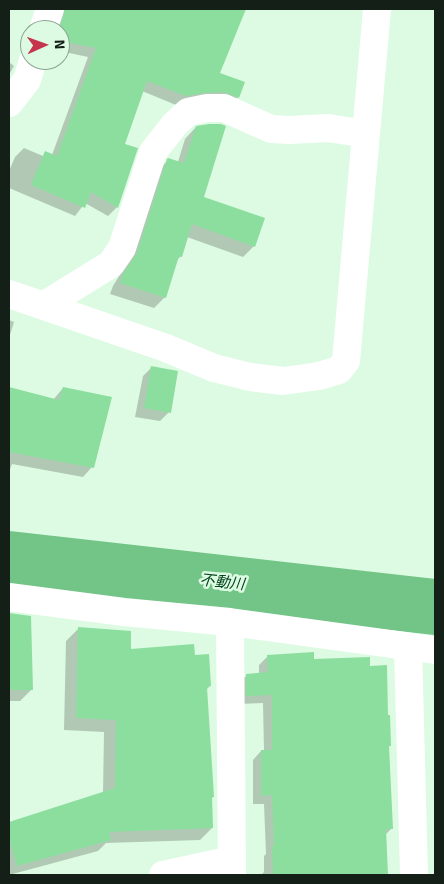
<!DOCTYPE html>
<html>
<head>
<meta charset="utf-8">
<style>
	body { margin:0 }
	#map { position:relative; width:444px; height:884px; overflow:hidden; background:#dcfbe2; font-family:Signika,sans-serif }
	canvas { display:block }
	.frame { position:absolute; inset:0; border:10px solid #142017; pointer-events:none }
	.north { position:absolute; left:20px; top:20px; width:50px; height:50px; box-sizing:border-box; background:#dcfbe2; border:1px solid #8ca391; border-radius:50%; rotate:88deg; font-size:14px; font-weight:700; line-height:20px; text-align:center; color:#142017 }
	.north::after { content:''; display:block; margin:auto; width:18px; height:22px; background:#c5354d; clip-path:polygon(50% 0,100% 100%,50% 72%,0 100%) }
</style>
</head>
<body>
<div id="map">
<canvas width="444" height="884"></canvas>
<div class="frame"></div>
<div class="north">N</div>
</div>
<script>
const ctx = document.querySelector('canvas').getContext('2d');
ctx.lineJoin = 'round';
function fillPath(path, color) { ctx.fillStyle = color; ctx.fill(path, 'evenodd'); }
function strokePath(path, color, width, dash) { ctx.strokeStyle = color; ctx.lineWidth = width; ctx.lineCap = dash ? 'butt' : 'round'; ctx.setLineDash(dash || []); ctx.stroke(path); }
function drawText(font, color, halo, rows, align = 'center') {
  ctx.font = font + ' Signika,"Noto Sans JP",sans-serif'; ctx.lineWidth = 5; ctx.setLineDash([]); ctx.textBaseline = 'middle'; ctx.strokeStyle = halo; ctx.fillStyle = color; for (const [text, x, y, turn = 0] of rows) {
    ctx.save(); ctx.translate(x, y); ctx.rotate((+turn || 0) * Math.PI / 180); ctx.textAlign = isNaN(turn) ? turn : align; if (halo) ctx.strokeText(text, 0, 0); ctx.fillText(text, 0, 0); ctx.restore();
  }
}
fillPath(new Path2D(`
	M56,9H245L218,73L238,97L229,106L176,105L142,91L123,145L117,207L108,216L85,203L75,216L9,188V171L15,157L24,148L43,156L46,153L52,155L88,57L60,51V30H54Z
	M9,62L14,66L9,75Z
	M196,127L202,198L254,246L243,257L187,237L181,256L176,261L165,297L154,308L110,294L113,286L126,265L157,172L169,159L178,162L185,139Z
	M9,320L14,322L9,338Z
	M152,367L169,412L160,421L135,417L143,376Z
	M9,388L53,400L63,388L92,467L83,477L12,464L9,472Z
	M78,629L129,650L194,656L210,686L206,690L213,797L211,799L212,828L200,840L106,843L98,851L9,875V823L103,793L104,732L64,730L66,641Z
	M9,637L30,638L32,689L20,701H9Z
	M268,656L369,667L387,717L390,746L388,747L392,828L385,835L387,875H261L264,872V856L266,854L264,804H253V760L261,751H264L263,703L238,704V684L247,675L259,674V665Z`), '#0003');
strokePath(new Path2D(`
	M9,559L435,607`), '#73c487', 56);
fillPath(new Path2D(`
	M65,9H246L220,73L245,82L239,98L224,92L204,93L186,96L147,81L125,144L138,148L118,208L91,192L85,208L31,185L45,151L57,156L96,48L60,41L59,30Z
	M209,124H221L226,126L204,197L265,218L255,247L192,224L182,257L179,256L166,298L120,283L123,274L137,253L167,159L168,158L184,163L196,126Z
	M151,366L178,371L171,413L144,408Z
	M9,387L59,400L63,387L112,397L94,468L9,452Z
	M9,613L31,616L33,690H9Z
	M78,627L131,631V649L194,644L195,655L209,654L211,686L207,687L214,797H212L213,828L109,832L111,840L17,866L9,838V822L115,788L116,720L76,718Z
	M314,652V659L370,657V666L387,665L388,715H390L391,746H389L393,829H386L388,875H273L272,846H274L272,795L261,796V750H272V695L246,696V674L268,672L267,655Z`), '#8cde9f');
strokePath(new Path2D(`
	M43,30L50,9
	M9,103L27,80L33,60
	M9,294L166,348L214,368L250,377L283,381L319,376L339,370L346,361L377,9
	M43,306L111,264L122,248L153,152L175,124L188,112L207,108H224L271,129L289,130L328,128L366,134
	M9,597L124,612L230,622L435,650
	M230,622L232,875
	M408,647L414,875
	M163,875L232,860`), '#fff', 28);
drawText('italic 15px', '#05451e', '#dcfbe2', [
	["不動川",222,583,6]
]);
</script>
</body>
</html>
